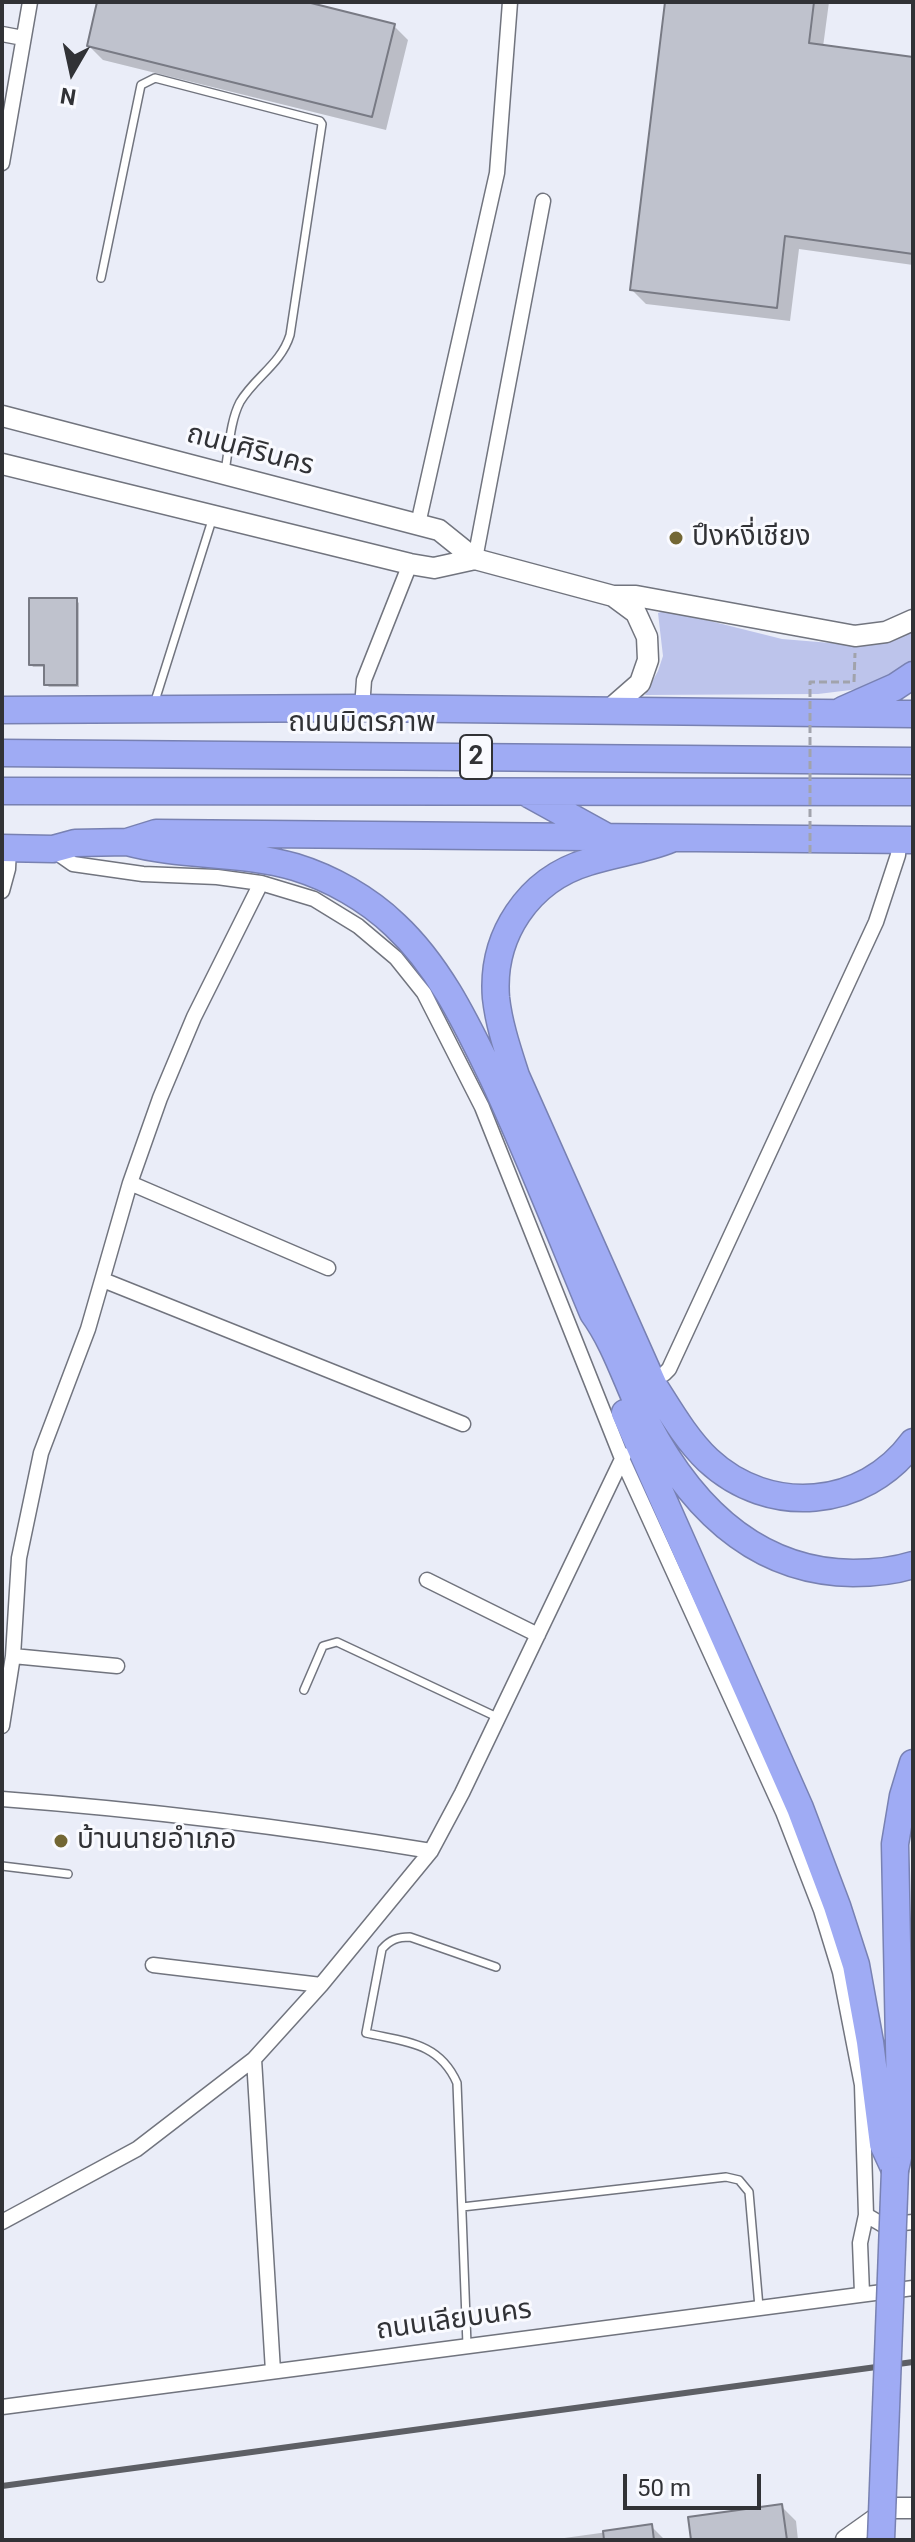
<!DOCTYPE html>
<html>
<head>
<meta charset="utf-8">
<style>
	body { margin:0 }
	#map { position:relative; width:915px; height:2542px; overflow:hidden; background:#eaedf8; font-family:Roboto,sans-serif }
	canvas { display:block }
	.frame { position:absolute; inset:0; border:4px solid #313236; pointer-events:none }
	.north { position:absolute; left:32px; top:32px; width:80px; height:80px; -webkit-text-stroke:6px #f9faff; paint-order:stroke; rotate:189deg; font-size:22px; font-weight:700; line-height:32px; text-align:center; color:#313236 }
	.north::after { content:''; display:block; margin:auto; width:28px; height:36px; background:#313236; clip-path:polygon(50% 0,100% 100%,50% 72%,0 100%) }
	.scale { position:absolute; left:623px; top:2474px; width:138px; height:36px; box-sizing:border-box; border:4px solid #313236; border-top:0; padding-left:10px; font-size:24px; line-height:28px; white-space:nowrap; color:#313236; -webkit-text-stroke:6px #f9faff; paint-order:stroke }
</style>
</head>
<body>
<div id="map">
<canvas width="915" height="2542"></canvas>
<div class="frame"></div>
<div class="north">N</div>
<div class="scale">50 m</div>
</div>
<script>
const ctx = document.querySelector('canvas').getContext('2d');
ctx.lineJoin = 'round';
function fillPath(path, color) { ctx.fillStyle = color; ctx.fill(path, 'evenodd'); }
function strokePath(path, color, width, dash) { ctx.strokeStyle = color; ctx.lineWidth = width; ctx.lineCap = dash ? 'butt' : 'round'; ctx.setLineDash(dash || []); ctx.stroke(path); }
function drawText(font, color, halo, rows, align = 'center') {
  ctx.font = font + ' Roboto,"Noto Sans Thai",sans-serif'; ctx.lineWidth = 6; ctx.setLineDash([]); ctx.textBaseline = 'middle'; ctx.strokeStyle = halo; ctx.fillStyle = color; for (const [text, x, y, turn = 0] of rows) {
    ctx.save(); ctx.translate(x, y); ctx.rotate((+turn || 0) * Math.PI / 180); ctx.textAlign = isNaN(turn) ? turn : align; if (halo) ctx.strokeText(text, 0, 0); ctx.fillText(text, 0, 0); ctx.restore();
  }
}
fillPath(new Path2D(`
	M666,610L782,639L855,645L913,629V660L891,679L867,688L818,694L645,695L658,671L663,656L658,613Z`), '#bdc4eb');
fillPath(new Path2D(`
	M100,2H298L394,26L408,40L386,130L103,60L89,46Z
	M667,2H829L823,47L913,59V265L799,249L790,321L646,304L632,290Z
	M76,600L79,603V687H49L46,684V667H33L31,664Z
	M782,2507L796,2521L798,2540H693Z
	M651,2526L665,2540H550Z`), '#0003');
const building = new Path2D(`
	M97,2H307L395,24L372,117L87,46Z
	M665,2H814L809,43L913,57V254L785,236L777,308L630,290Z
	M29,598H77V685H44V665H29Z
	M782,2504L787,2540H691L688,2517Z
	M652,2524L654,2540H604L603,2531Z`);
fillPath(building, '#bfc2cd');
strokePath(building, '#787a84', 2);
const lane = new Path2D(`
	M101,278L141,85L155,78L320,121L322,124L290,335C281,364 255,377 240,402C230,421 229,449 225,471
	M154,704L213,517
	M304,1690L323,1646L337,1642L499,1718
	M2,1866L68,1874
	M462,2207L726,2177L739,2180L749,2192L759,2307
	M467,2345L457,2083C439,2042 405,2042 366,2033L382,1949C390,1940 397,1937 410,1937L496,1967`);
const street = new Path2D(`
	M2,34L23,38
	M2,163L30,2
	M418,524L497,173L510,2
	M475,559L543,201
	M362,708L364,680L410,564
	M53,850L73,864L143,874L217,877L261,883L314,899L358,926L396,958L424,993L482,1107L623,1461L783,1812L821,1910L840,1972L862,2085L866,2215L860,2243L862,2293
	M2,891L8,869L9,848
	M130,1183L328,1268
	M103,1280L463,1424
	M664,1374L669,1369L876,922L898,855L899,840
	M427,1580L538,1635
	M13,1656L117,1666
	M2,1726L13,1656L19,1558L41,1453L88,1329L130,1183L160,1098L194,1017L261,883
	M2,1799C148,1810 286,1827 431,1851
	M153,1965L321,1985
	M254,2059L273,2371
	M866,2215L883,2225L913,2222
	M2,2222L137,2149L254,2059L321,1985L431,1851L462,1793L624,1455
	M2,2407L913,2288`);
const secondary = new Path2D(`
	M2,416L439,530L475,559L613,596H636L855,636L886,632L913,620
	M2,464L410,564L434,568L475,559
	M608,711L640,683L648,660L647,637L636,613L613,596
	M846,2540L891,2508H913`);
const highway = new Path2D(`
	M2,710L362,708L913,714
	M843,710L895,687L913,675
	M2,753L913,761
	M2,791L913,792
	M527,793L605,836
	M671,839C644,850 616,853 588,862C528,880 491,936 496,998C499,1025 508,1051 516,1076L654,1386C670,1411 686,1439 708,1460C769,1517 864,1509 913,1442
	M127,842C182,857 240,851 295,867C331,878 368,899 395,925C440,967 466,1023 493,1078C529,1155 560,1234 593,1313C617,1346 628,1387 647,1423C690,1505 754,1572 853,1573C873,1573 894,1571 913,1565
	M2,848L53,849L75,843L127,842L156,833L913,840
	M625,1413L800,1808L837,1906L856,1965L870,2042L883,2144L895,2170
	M895,2170L901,2144L895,1844L903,1796L913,1763`);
strokePath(lane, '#71747e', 10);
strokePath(street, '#71747e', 17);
strokePath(secondary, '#71747e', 23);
strokePath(highway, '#7881b2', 29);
strokePath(new Path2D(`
	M854,682L855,653
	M810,685V682H850`), '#a1a3ac', 3, [8, 4]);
strokePath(lane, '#fff', 7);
strokePath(street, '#fff', 14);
strokePath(secondary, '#fff', 20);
strokePath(highway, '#9fabf4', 26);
strokePath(new Path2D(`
	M2,2486L913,2362`), '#5d5f65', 6);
const highwayBridge = new Path2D(`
	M881,2540L895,2170`);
strokePath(highwayBridge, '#7881b2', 29, []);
strokePath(new Path2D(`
	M810,853V685`), '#a1a3ac', 3, [8, 4]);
strokePath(highwayBridge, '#9fabf4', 26);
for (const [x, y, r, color] of [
	[676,538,8,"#736734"],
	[61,1841,8,"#736734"]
]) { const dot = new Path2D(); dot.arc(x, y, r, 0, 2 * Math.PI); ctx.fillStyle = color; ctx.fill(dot); strokePath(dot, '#f9faff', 3); }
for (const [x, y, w] of [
	[476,757,32]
]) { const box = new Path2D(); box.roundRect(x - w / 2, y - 22, w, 44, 6); ctx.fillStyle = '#f9faff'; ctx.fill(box); strokePath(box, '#313236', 2); }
drawText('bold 26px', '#313236', null, [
	["2",476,757]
]);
drawText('28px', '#313236', '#f9faff', [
	["ถนนศิรินคร",250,451,15],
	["ถนนมิตรภาพ",362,724],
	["ถนนเลียบนคร",454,2321,-8]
]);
drawText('28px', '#313236', '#f9faff', [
	["ปึงหงี่เชียง",692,538],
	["บ้านนายอำเภอ",77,1841]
], 'left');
</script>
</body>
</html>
